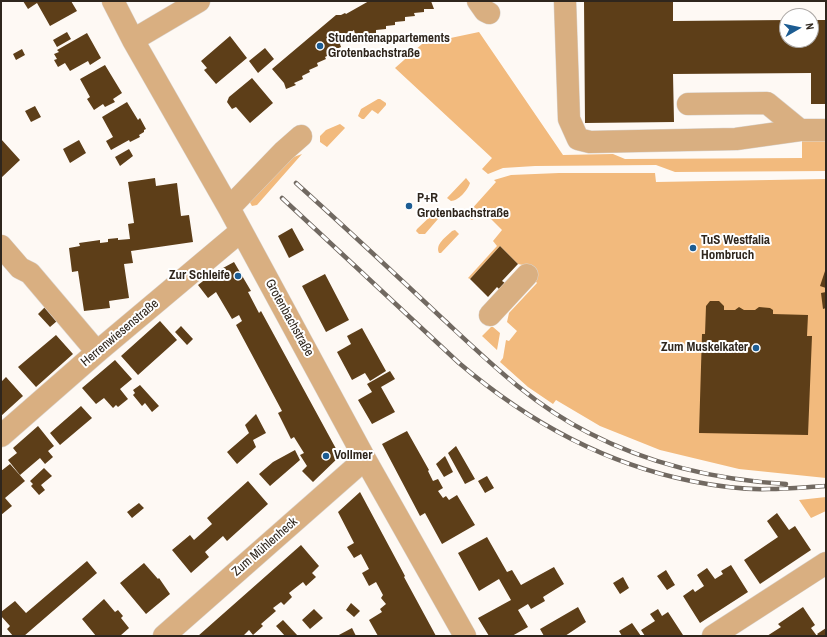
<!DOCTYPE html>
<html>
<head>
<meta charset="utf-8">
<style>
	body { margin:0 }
	#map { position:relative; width:827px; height:637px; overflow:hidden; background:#fef9f4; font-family:"Archivo Narrow",sans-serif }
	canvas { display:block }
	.frame { position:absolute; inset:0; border:2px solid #2f261d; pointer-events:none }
	.north { position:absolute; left:779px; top:8px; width:40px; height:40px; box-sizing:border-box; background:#fff; border:1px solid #aca8a5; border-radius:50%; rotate:81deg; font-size:11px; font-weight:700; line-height:16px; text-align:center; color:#2f261d }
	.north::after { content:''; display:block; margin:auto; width:14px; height:18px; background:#1c5c92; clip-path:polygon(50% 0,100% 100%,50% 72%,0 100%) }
</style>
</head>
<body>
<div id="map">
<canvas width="827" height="637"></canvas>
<div class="frame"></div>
<div class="north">N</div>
</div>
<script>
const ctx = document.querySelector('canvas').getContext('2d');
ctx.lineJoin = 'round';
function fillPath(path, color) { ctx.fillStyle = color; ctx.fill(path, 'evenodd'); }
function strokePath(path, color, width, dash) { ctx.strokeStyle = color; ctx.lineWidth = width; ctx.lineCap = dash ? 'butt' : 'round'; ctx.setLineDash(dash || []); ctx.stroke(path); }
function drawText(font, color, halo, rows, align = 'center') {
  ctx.font = font + ' "Archivo Narrow",sans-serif'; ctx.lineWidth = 4; ctx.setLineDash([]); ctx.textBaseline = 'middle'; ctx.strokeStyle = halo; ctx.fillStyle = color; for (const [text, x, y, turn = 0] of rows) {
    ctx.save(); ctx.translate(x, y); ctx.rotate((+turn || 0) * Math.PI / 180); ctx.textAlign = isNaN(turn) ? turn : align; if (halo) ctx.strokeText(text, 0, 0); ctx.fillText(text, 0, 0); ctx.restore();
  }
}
fillPath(new Path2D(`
	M479,32L563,155L613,154L625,159L802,158V140H826V171L675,172L656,165L535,166L503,168L488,174L482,169L492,158L395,68L422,44Z
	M378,99H380L386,103V105L378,114L372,110L364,119H362L358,116L361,109Z
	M340,124L344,127L345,128L327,147L320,142V136L326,130Z
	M302,154L257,205L252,206L249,201L291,158Z
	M559,173H655L656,182L826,179V478L739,469L660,450L600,426L556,400L553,404L528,387L500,362L503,358L506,340L509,341L517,331L507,322L509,313L537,283L523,265L518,264L500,246L470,279L468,278L497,246L493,241L502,230L482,210L472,220L469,218V212L496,182L494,180L511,175Z
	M466,178L470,183C468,190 458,201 451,201L447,198Z
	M436,211L438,215V219L425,234H419L416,231L417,229Z
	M455,230L459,234L441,253H439C435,244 446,237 452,231Z
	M491,327H493L500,333L497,350L482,336Z
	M826,497V511L811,518L799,500Z`), '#f2ba7d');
fillPath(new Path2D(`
	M23,1H71L77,11L50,26L37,3L28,9Z
	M369,1H431L434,9H424V12L414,13L415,16L405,17V21L395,22V25L386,26V29L376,30V33L367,34V37L356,38L354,30L346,36L348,40L340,44L341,47L332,51L333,53L325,57L326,59L317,63L318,66L309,70L310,72L302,76L303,79L294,83L296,85L286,89L284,83L272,69L336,15H341L345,13L346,14Z
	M584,1H673V21L787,20V40H811V20H826V104H811V73L673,74L674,122L585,123Z
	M67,32L71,39L57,47L53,40Z
	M87,33L101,58L90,65L88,61L70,71L65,63L58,67L54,60L57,59L54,54L59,52L57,50Z
	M230,36L247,58L216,84L204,70L207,68L201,61Z
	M265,48L274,59L258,73L249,61Z
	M22,49L25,55L16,60L13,54Z
	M105,65L122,93L113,99L115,102L105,107L103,104L94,110L87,99L90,97L80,79Z
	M252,78L273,103L250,123L236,107L232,109L227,102L229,97Z
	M127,102L138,120L140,118L146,129L144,130V132L139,135L140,137L130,142L129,140L111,150L106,141L113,137L102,117Z
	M35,106L41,117L31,122L25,111Z
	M1,139L20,160L1,178Z
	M79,140L86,153L70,163L63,149Z
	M129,149L133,156L120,166L115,157Z
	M155,178L156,186L177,183L181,216L189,215L193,242L131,251L133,263L124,264L129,298L109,301L110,308L84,311L78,271L72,272L69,248L80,246L79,243L100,240V243L108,242V239L118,238V240L130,239L128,224L134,223L128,182Z
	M292,228L304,250L289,258L278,236Z
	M500,246L518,264L502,281L505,283L499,289L497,287L488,297L470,279Z
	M234,262L251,291L248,292L259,313L261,311L340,456L313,482L302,471L307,466L300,455L304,453L294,437L291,439L278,413L282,411L236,325L242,321L239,315L232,319L216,292L208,298L198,285L212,274Z
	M825,271H826V288L820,286Z
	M325,274L349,320L326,332L302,286Z
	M826,292V308L823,309L821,293Z
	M710,301H719L724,306V310H735L739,307L744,310H755L759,307L770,308L773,310V314L808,315L807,336H812L808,435L699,433L702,334H705L706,306Z
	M45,307L57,321L50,327L38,314Z
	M160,321L177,340L138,375L121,356Z
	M181,326L193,339L187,345L175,332Z
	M362,328L386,371L370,381L365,373L352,380L337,352L351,344L347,336Z
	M56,335L73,354L36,387L18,367Z
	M115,360L132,379L120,389L128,399L118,407L116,405L113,408L104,398L96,404L82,388Z
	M390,371L395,379L381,387L395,412L372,424L358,400L372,392L367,384Z
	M6,377L23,396L1,416V382Z
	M140,385L159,406L152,412L145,403L142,406L133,395L135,393L133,390Z
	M81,406L92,418L60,445L50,433Z
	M256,414L266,433L253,440L256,447L237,464L227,452L249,433L245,425Z
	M38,426L54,446L48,451L53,457L45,464L40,458L20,475L8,460L17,453L13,448Z
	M407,431L429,470L428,471L433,481L438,479L443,488L438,491L443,498L446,496L449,500L457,495L475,525L442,544L425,513L420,516L382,444Z
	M456,446L475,479L465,484L448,453Z
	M295,450L300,460L270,486L259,474L273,462Z
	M445,456L453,472L444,477L436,464Z
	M10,464L25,481L5,498L12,506L1,515V471Z
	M44,468L52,476L41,485L45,490L39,495L31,486L33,484L30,481Z
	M487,476L494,488L485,493L478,481Z
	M248,481L268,504L227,541L223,536L205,552L209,557L191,573L172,550L190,535L194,540L212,524L207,518Z
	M360,492L405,576L404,577L436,636H378L369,620L382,612L380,609L386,604L381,598L383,595L376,582L369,586L362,573L369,569L361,554L354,558L347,547L354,543L338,512Z
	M139,503L144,508L132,518L127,512Z
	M777,513L789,530L795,526L811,550L760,584L744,560L778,537L767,521Z
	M487,537L507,572L512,570L521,585L554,567L564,584L543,597L545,601L531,609L528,604L518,610L528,627L512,636H489L478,618L511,600L499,579L479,591L458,553Z
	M301,545L319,566L312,573L316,577L306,586L303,582L289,593L292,597L284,605L281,602L273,608L276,611L261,624L263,626L253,635L249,630L243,636H198Z
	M87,561L97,573L24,636H13L7,629L10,626L1,616V612L15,601L26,613Z
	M144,563L158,579L159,578L170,594L146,614L120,583Z
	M731,565L748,592L700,623L683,596L693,589L695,592L704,586L697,575L707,568L715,579L723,574L721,571Z
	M666,570L675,585L667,590L657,576Z
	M623,577L629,588L620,594L613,583Z
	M104,599L115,612L118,610L123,616L121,618L129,628L120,636H96L82,619Z
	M351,603L360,611L354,617L346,610Z
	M578,607L586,622L565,636H544L540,629Z
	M803,607L815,625L811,628L817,636H767L781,627L778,624Z
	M314,609L323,618L310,629L302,620Z
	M658,609L662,616L668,612L683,635L681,636H645L641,630L655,621L650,614Z
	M283,620L298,636H285L276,626Z
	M632,623L641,636H622L619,631Z
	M352,628L356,636H337Z
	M826,628V636H819L817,634Z`), '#5d3e18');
const minor = new Path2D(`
	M113,1L133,40L229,208L365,459L465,636
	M478,1L485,11L489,13
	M565,1L569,119L578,139L590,142L736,139L800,130H826
	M133,40L199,1
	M688,104L767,103L800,130
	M229,208L284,151L301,136
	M1,246L20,268L30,273L97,352
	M490,315L527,275
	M1,436L97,352L241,231
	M164,636L365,459
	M713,636L826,563`);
strokePath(minor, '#d9d3cd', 23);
strokePath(minor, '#d9af81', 22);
const rail = new Path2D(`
	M296,183C346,228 395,274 444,320C489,362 533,405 589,433C649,464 718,480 786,484
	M282,198L459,363C527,421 602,463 691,481C716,486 743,490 769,489C788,489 807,487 826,486`);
strokePath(rail, '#716961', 4.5);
strokePath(rail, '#fff', 3, [9]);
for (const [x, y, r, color] of [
	[320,46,4,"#1c5c92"],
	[409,206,4,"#1c5c92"],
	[693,248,4,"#1c5c92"],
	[238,276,4,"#1c5c92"],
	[756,348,4,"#1c5c92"],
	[326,456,4,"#1c5c92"]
]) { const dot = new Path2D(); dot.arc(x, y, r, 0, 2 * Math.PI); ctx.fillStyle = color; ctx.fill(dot); strokePath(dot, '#fff', 1.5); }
drawText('bold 13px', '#2f261d', '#fff', [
	["Studentenappartements",328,39],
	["Grotenbachstraße",328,54],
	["P+R",417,199],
	["Grotenbachstraße",417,214],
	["TuS Westfalia",701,241],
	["Hombruch",701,256],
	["Zur Schleife",230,276,"right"],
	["Zum Muskelkater",748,348,"right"],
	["Vollmer",334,456]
], 'left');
drawText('13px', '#2f261d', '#fff', [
	["Grotenbachstraße",289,318,61],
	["Herrenwiesenstraße",120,333,-40],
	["Zum Mühlenheck",265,547,-41]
]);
</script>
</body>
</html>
